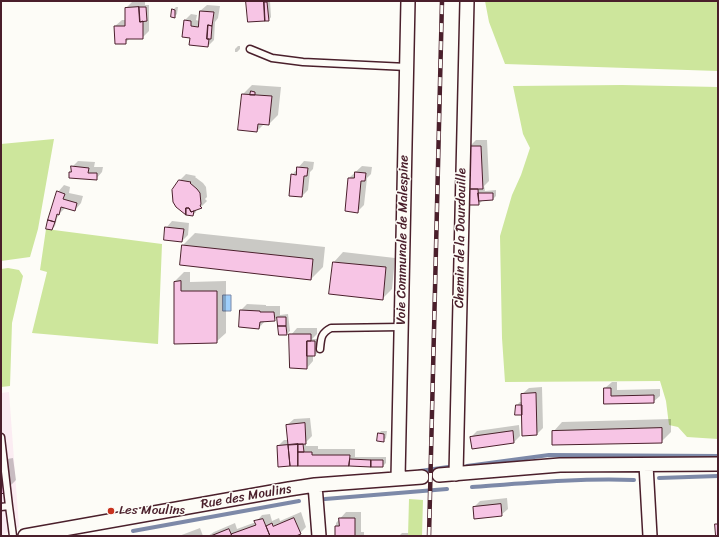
<!DOCTYPE html>
<html>
<head>
<meta charset="utf-8">
<style>
	body { margin:0 }
	#map { position:relative; width:719px; height:537px; overflow:hidden; background:#fdfcf7; font-family:Sriracha,sans-serif }
	canvas { display:block }
	.frame { position:absolute; inset:0; border:2px solid #4a1f2b; pointer-events:none }
</style>
</head>
<body>
<div id="map">
<canvas width="719" height="537"></canvas>
<div class="frame"></div>
</div>
<script>
const ctx = document.querySelector('canvas').getContext('2d');
ctx.lineJoin = 'round';
function fillPath(path, color) { ctx.fillStyle = color; ctx.fill(path, 'evenodd'); }
function strokePath(path, color, width, dash) { ctx.strokeStyle = color; ctx.lineWidth = width; ctx.lineCap = dash ? 'butt' : 'round'; ctx.setLineDash(dash || []); ctx.stroke(path); }
function drawText(font, color, halo, rows, align = 'center') {
  ctx.font = font + ' Sriracha,sans-serif'; ctx.lineWidth = 3; ctx.setLineDash([]); ctx.textBaseline = 'middle'; ctx.strokeStyle = halo; ctx.fillStyle = color; for (const [text, x, y, turn = 0] of rows) {
    ctx.save(); ctx.translate(x, y); ctx.rotate((+turn || 0) * Math.PI / 180); ctx.textAlign = isNaN(turn) ? turn : align; if (halo) ctx.strokeText(text, 0, 0); ctx.fillText(text, 0, 0); ctx.restore();
  }
}
fillPath(new Path2D(`
	M9,392L19,527L1,536V393Z`), '#fbecf2');
fillPath(new Path2D(`
	M485,1H718V71L505,64L489,22Z
	M622,85L718,87V439L687,437L678,427L669,425L666,401L660,381L505,382L502,338L500,236L512,195L521,175L530,148L523,134L513,86Z
	M54,139L38,229L30,257L1,261V144Z
	M46,229L162,244L158,344L32,333L47,272L40,270Z
	M8,268L19,270L23,276L12,323L10,386L1,387V269Z
	M409,499L423,500L422,536H408Z`), '#cde69c');
const water = new Path2D(`
	M223,295H231V311H223Z`);
fillPath(water, '#9fcffb');
strokePath(water, '#7d89a8', 1);
fillPath(new Path2D(`
	M145,1V5H149V31L142,38H130L125,43L115,26L122,20H126V8L132,2Z
	M247,1H270L271,17L269,20Z
	M207,5L220,6L218,18L215,22L214,40L208,46L191,37L185,20L191,14L197,15L196,20L199,21L200,11Z
	M176,7H178L177,14L174,17L173,10Z
	M238,46H240V49L237,52H235V49Z
	M252,85L281,87L278,115L269,124H264L257,131L243,94Z
	M476,140H487L489,181L484,186L485,191L496,190V196L493,199H484L479,204L466,176L471,171L470,146Z
	M78,161L95,162L94,167H103L102,172L96,179L70,173L72,170V167Z
	M304,161L314,162L313,169L310,172L308,190L302,196L292,175Z
	M362,166L372,167L371,174L367,178L364,205L358,211L349,178Z
	M186,174L196,176L195,177L203,183L206,187L207,197L205,199L207,201L201,207L196,209V212L193,215L186,214L180,180Z
	M64,185L70,187L69,193L83,196L81,203L75,210L66,207L61,212L57,218L55,226L52,229L58,192Z
	M172,221L189,223L188,235L182,241L166,228Z
	M195,233L325,247L323,267L311,279L183,245Z
	M343,252L395,258L392,289L382,299L330,293L334,262Z
	M184,272H190V282L226,281V333L216,342L174,282Z
	M247,304L266,305V306H280V315L288,314L290,331L287,334H280L278,316L274,320L265,321L259,328L240,327L241,310Z
	M297,328H317V334L312,339H318V352L315,355H313V361L307,368L291,335Z
	M612,382H617V390L660,389V396L653,402L605,403V388Z
	M542,387L543,428L537,434L517,405L520,402H522V394L529,388Z
	M310,418L312,436L306,442V446H318V449H355V457H386V463L383,466L290,465L278,446L284,440H288L287,425L294,419Z
	M671,419V432L661,442L553,432L562,422Z
	M519,425L520,436L514,442L471,437L477,431Z
	M381,431H387L386,438L383,441L379,434Z
	M13,458L16,480L4,492L1,493V460Z
	M507,498L508,509L501,515L474,507L480,501Z
	M301,512L306,527L300,533L293,536H208L214,532L235,523L237,529L256,522L262,515L270,514L272,521L279,518L280,521Z
	M346,512H361V532H364V536H336V523Z
	M200,528L203,536H179Z
	M402,533H408V536H399Z`), '#0003');
strokePath(new Path2D(`
	M467,466L549,455L718,456
	M420,471L448,467
	M659,478L718,476
	M472,487C526,483 580,478 634,480
	M325,499L447,489
	M133,531L299,501`), '#7d89a8', 4);
const building = new Path2D(`
	M246,1H264L265,21L248,22Z
	M264,2H267L269,21H265Z
	M139,7H146L147,21L140,22Z
	M139,7L140,22L143,21V39H126V44H115L114,26H125V8Z
	M172,9L175,10V18L171,17Z
	M200,11L214,12L212,26L208,25L207,39H209L208,47L189,45L190,38L182,37L184,20L191,21V26L198,27Z
	M208,25L212,26L211,39H207Z
	M251,91L255,92V95H250Z
	M242,94L272,96L269,125L258,124L257,132L238,130Z
	M469,146H481L483,189H464L465,176H470Z
	M71,166L89,168L88,173H97V180L69,178V172H71Z
	M297,167L308,168L307,176H304L302,197L289,196L291,174L296,175Z
	M355,172L366,173L365,181H361L358,213L345,211L348,178H354Z
	M179,180L191,182L190,183L197,189L200,193L201,204L200,206L202,208L191,212L189,208H186V215L176,207L173,202L172,190Z
	M465,189H478L479,205H465Z
	M57,191L65,194L63,199L77,203L75,211L61,207L59,215L57,214L55,222L48,220Z
	M478,193H493V200L479,201Z
	M186,208H189L191,212L194,211L193,216L186,215Z
	M48,220L55,222L52,230L46,229Z
	M165,227L184,229L182,242L164,240Z
	M182,245L313,259L311,280L180,265Z
	M333,262L386,267L383,300L329,294Z
	M181,281V291H217V343L174,344V282Z
	M240,310L260,311V312H274L275,321L260,322L259,329L239,327Z
	M277,317H286V326H278Z
	M278,326H286L287,335H279Z
	M289,334H311V341H307V369L290,368Z
	M307,341H315V356H307Z
	M604,388H611V396L654,395V403L604,404Z
	M536,393L537,435L522,436L521,394Z
	M516,405H522V415H515Z
	M305,423L306,444L288,445L286,425Z
	M662,428V443L552,445V431Z
	M513,431L514,443L472,449L470,437Z
	M378,433L384,434V442L377,441Z
	M298,444V466H290L288,445Z
	M298,444H303L304,452H298Z
	M288,445L290,466L278,467L277,446Z
	M298,452H312V455H350L349,466H298Z
	M350,459L371,460V467L349,466Z
	M371,460H383V467H371Z
	M1,471L4,493L1,494Z
	M501,504L502,516L474,519L473,507Z
	M294,518L301,534L296,536H270L266,526L272,523L273,526Z
	M339,518H355V536H335V526H339Z
	M263,519L270,536H232L231,534L256,525L254,521Z
	M715,524H718V536H716Z
	M229,529L232,536H211Z`);
fillPath(building, '#f7c5e5');
strokePath(building, '#4a1f2b', 1);
const service = new Path2D(`
	M250,49L272,58L303,62L407,67
	M320,349C321,338 321,333 331,328L401,327
	M1,437L9,506
	M1,507L9,506L13,536`);
const minor = new Path2D(`
	M646,465L650,536
	M456,474L467,1
	M439,475L560,465L718,464
	M398,478L408,1
	M315,485L319,536
	M25,536L289,489L315,485L422,477`);
strokePath(service, '#4a1f2b', 9);
strokePath(minor, '#4a1f2b', 16);
strokePath(service, '#fdfcf7', 6);
strokePath(minor, '#fdfcf7', 13);
const rail = new Path2D(`
	M429,536L442,1`);
strokePath(rail, '#4a1f2b', 4.5);
strokePath(rail, '#fdfcf7', 3, [9]);
for (const [x, y, r, color] of [
	[111,511,4,"#c8321e"]
]) { const dot = new Path2D(); dot.arc(x, y, r, 0, 2 * Math.PI); ctx.fillStyle = color; ctx.fill(dot); strokePath(dot, '#fdfcf7', 1.5); }
drawText('13px', '#4a1f2b', '#fdfcf7', [
	["Chemin de la Dourdouille",461,238,-89],
	["Voie Communale de Malespine",403,240,-89],
	["Rue des Moulins",246,497,-10]
]);
drawText('13px', '#4a1f2b', '#fdfcf7', [
	["Les Moulins",119,511]
], 'left');
</script>
</body>
</html>
